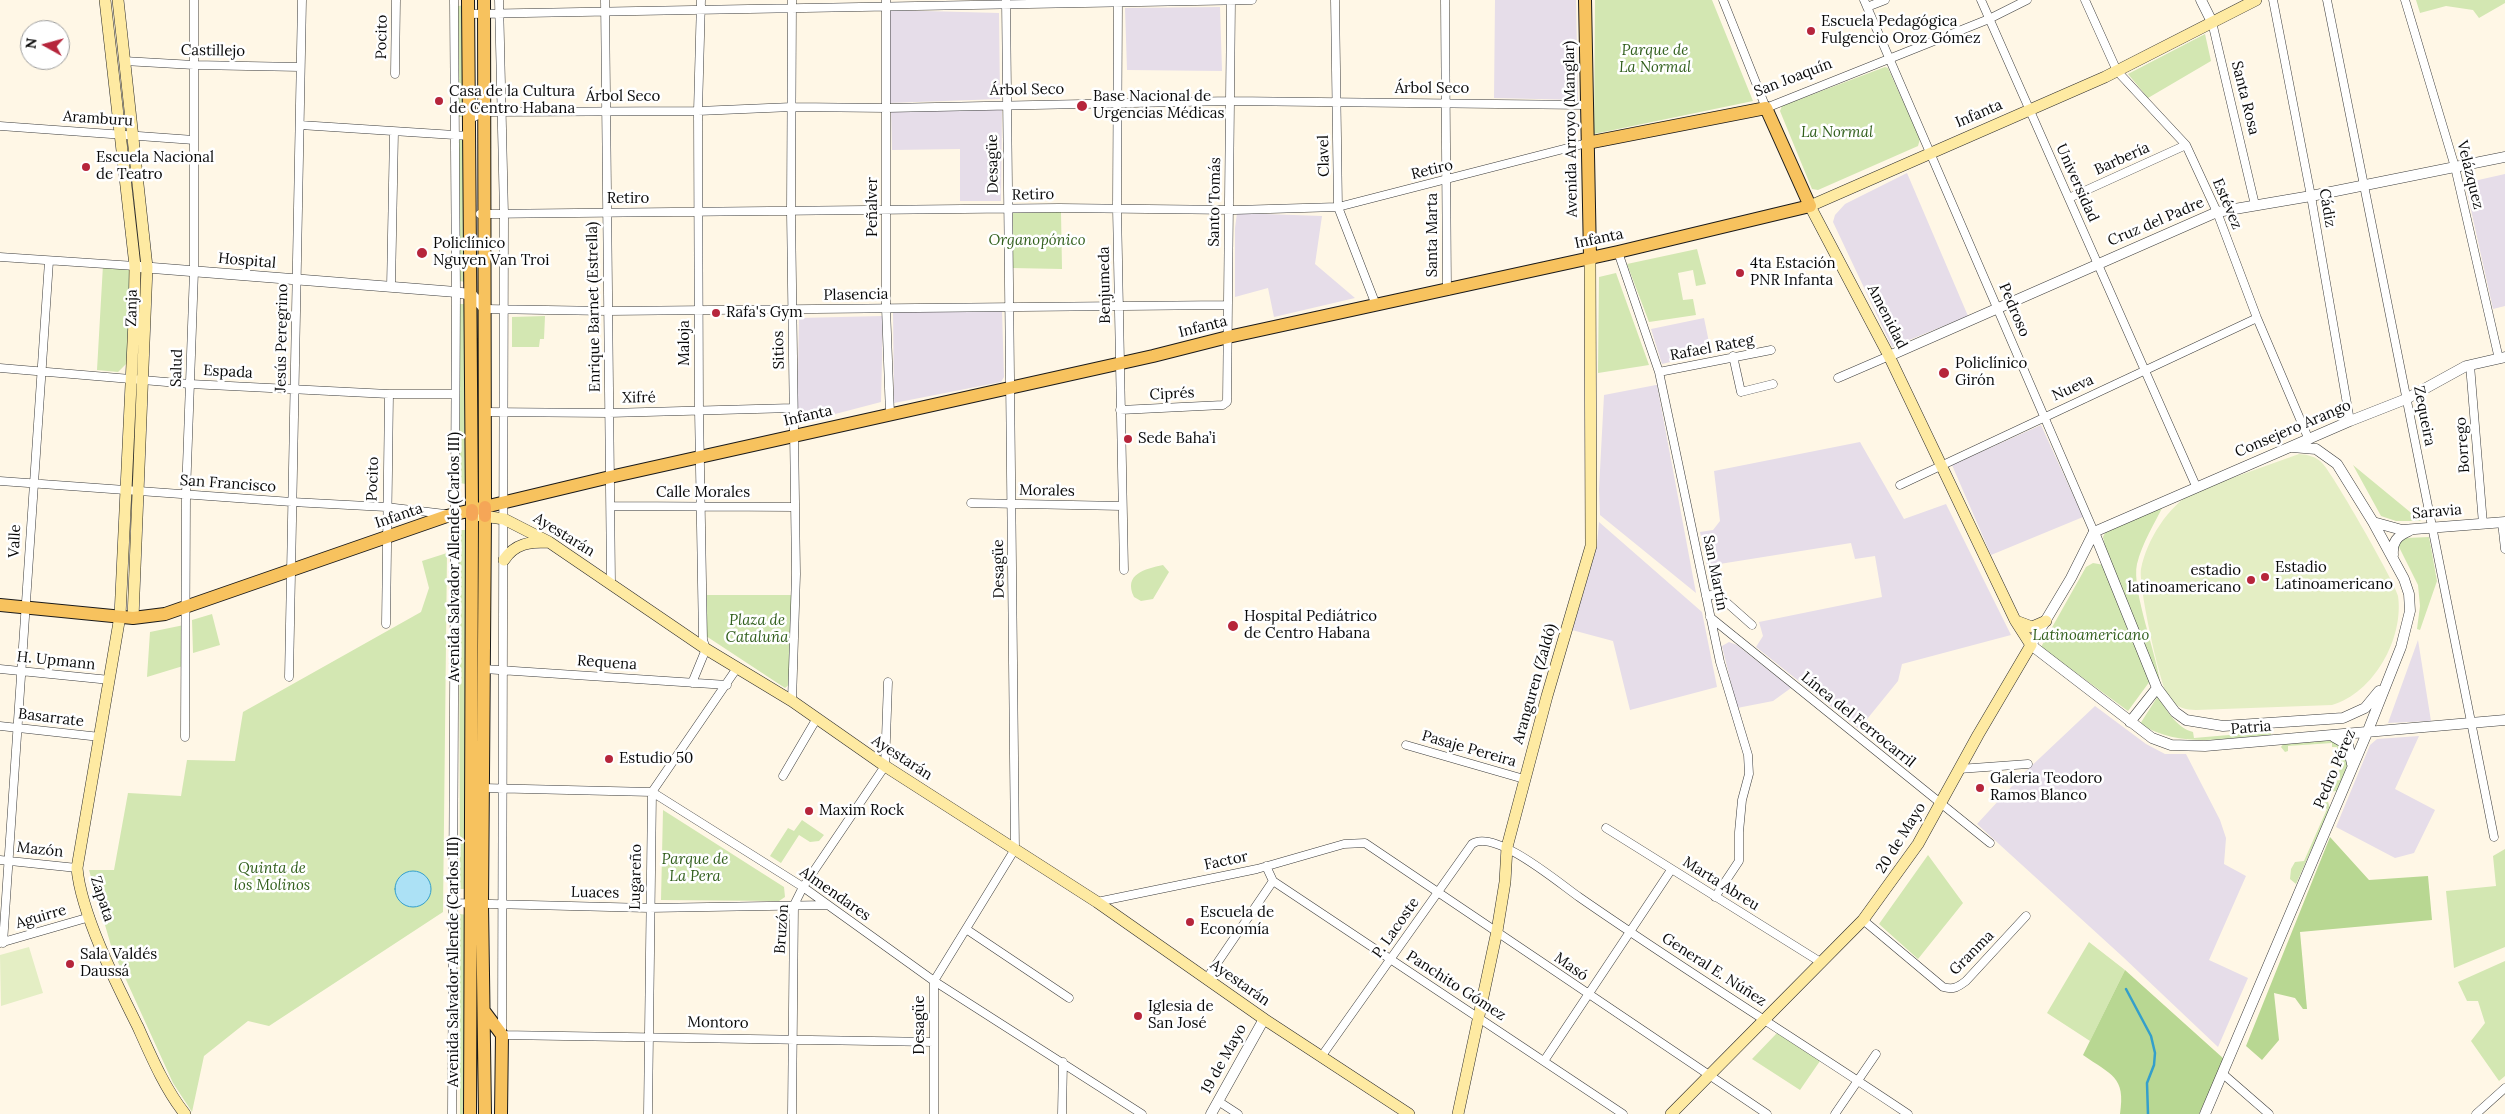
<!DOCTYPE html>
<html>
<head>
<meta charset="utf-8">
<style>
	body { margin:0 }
	#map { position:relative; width:2505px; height:1114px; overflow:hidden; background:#fff7e6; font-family:Lora,serif }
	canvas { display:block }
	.north { position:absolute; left:20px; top:20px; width:50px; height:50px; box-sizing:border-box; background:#fff; border:1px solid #9d9d9d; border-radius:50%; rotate:277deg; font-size:14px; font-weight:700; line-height:20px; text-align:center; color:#090909 }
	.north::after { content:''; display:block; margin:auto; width:18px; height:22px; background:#b6253b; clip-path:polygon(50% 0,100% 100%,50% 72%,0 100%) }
</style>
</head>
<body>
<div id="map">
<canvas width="2505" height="1114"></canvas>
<div class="north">N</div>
</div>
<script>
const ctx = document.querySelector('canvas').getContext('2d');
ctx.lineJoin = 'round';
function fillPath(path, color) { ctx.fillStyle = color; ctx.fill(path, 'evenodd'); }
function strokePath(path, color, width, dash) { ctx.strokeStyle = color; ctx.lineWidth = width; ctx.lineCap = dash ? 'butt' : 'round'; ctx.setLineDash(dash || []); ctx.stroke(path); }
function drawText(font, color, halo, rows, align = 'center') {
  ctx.font = font + ' Lora,serif'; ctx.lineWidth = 5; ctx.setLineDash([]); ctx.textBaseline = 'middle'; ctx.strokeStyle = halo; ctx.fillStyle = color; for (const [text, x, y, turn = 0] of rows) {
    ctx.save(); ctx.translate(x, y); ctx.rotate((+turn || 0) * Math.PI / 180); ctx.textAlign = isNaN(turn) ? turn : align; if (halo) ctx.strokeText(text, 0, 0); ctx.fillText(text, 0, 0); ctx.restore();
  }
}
fillPath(new Path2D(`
	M1495,0H1576L1578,100L1494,98Z
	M1220,7L1222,71L1127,70L1125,8Z
	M889,10L999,13L1000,99L889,103Z
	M1002,108L1001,201H960V149L892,150L891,111Z
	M1907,173L1968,316L1892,347L1833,222L1835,215L1845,204Z
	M2505,174V306L2493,309L2465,183Z
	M1237,213L1322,216L1315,264L1355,298L1274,317L1268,288L1235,297V228Z
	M1002,311L1004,377L1001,382L894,403L893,312Z
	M883,316L881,402L797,424L799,318Z
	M1704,318L1711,352L1662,364L1651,329Z
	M1656,385H1657L1696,593L1600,515L1599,489L1604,395Z
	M2041,425L2083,517L1991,555L1952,465Z
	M1860,442L1904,519L1946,504L2011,635L1902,664L1898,681L1859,729L1756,647L1763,636L1759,622L1882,597L1875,556L1855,559L1851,543L1707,566L1700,532L1713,530L1720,521L1714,471Z
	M1599,522L1702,612L1717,687L1630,710L1613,641L1572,630L1597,544Z
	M2418,640L2431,721L2388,723Z
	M1729,642L1737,645L1791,688L1773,701L1737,708L1722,646Z
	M2095,706L2146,744L2165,754H2186L2220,820L2226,838L2224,864L2246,876L2209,960L2248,978L2218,1047L2123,957L1977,824L2024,773Z
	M2419,736L2395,789L2435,810L2414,853L2395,858L2336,827L2370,745L2377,739Z`), '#e6dde9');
fillPath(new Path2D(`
	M1595,0H1712L1753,101L1594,134Z
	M2416,0H2505V3L2479,18L2473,10L2446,6L2420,13Z
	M466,5V117H459L458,6Z
	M2205,34L2211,61L2148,98L2128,74Z
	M1885,67L1888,68L1920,139L1918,146L1818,190L1812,189L1780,111L1782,106Z
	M459,139L466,140V282L459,281Z
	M1061,212L1062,269L1012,268L1013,213Z
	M1697,249L1706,284L1696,286L1693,270L1678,273L1683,300L1693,299L1696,315L1649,322L1627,264Z
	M103,265L135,266L128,362L118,372L97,370Z
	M1616,273L1649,365L1598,373L1599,277Z
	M459,304H466V484L459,483Z
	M545,316L544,339H540L539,347H512V317Z
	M2353,465L2421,521H2396L2381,516Z
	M2164,504C2155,523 2142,543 2137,564C2131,590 2158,657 2161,688L2105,546L2103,537L2107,529Z
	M459,530H466L467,889H460Z
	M2429,537L2437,581L2420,630L2417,629L2420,606L2418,585L2399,547L2400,541L2406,538Z
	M447,553L443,912L269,1026L248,1021L204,1056L192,1112L173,1083L112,949L89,870H114L128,793L181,796L187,760L235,761L243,712L421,612L429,588L422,561Z
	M2093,563L2104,565L2150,681L2128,711L2041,647L2086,567Z
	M1163,565L1169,572L1153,599L1141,601L1134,597C1123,574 1145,569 1163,565Z
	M707,595H792L790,684L785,688L706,636Z
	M212,614L220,645L193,653L192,620Z
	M184,625L183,666L147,677L150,632Z
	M2158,696C2166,710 2177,728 2193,732L2194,738L2264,732L2266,727L2270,730L2271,735C2225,738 2181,749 2140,724Z
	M2332,740L2344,746L2349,762L2337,791L2328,792L2335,781L2340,780L2337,747H2332V743L2288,746V751L2285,752L2281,747L2284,743Z
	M2328,802L2330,808L2296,884L2290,879L2291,869L2295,862L2304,861L2327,809L2322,806L2323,803Z
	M663,810L784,887L785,897L779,901L661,900Z
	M802,820L824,835L819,841L810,842L799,835L781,863L770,856L788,828L794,831Z
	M2505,849V947L2454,968L2446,891L2496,886L2493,856Z
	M1928,855L1963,903L1918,959L1879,924Z
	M460,914L467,915V1114H460Z
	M2089,942L2125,970L2090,1041L2047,1013Z
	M2505,961V1076L2499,1081L2471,1041L2485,1023L2478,1001H2467L2458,982Z
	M1777,1033L1820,1061L1800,1090L1752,1059Z`), '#d3e7b2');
fillPath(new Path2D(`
	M2330,837L2369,880L2428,876L2432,920L2300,932L2307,1009H2303L2295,998L2274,993L2279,1040L2262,1060L2246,1046Z
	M2125,970L2224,1059L2199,1114H2120C2126,1076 2111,1075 2083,1055Z`), '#b8d792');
fillPath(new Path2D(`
	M2299,454C2308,455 2316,456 2323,464C2334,476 2396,584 2398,596C2404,638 2374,693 2332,705L2196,710C2186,710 2176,707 2169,699C2160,686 2138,584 2141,569C2147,539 2168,507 2193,492Z
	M29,947L43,993L1,1006L0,955Z`), '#e4eec4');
const water = new Path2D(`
	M395 889a18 18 0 1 1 36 0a18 18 0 1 1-36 0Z`);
fillPath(water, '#ace1f5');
strokePath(water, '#349fcb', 1);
strokePath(new Path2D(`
	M2126,989L2151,1036L2155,1053L2154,1065L2147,1083L2148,1114`), '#349fcb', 2.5);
const minor = new Path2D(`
	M499,0L504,214L502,1035L934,1042
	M605,0L611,583
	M886,0V308L890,414
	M1118,0L1117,208L1124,570
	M1335,0L1338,207L1376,305
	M1445,0L1447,291
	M1723,0L1766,108L1989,19L2027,0
	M1864,0L2094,532
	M1981,0L2196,486
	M2085,0L2117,71L2186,145L2217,212L2257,318L2309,440
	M2273,0L2311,196L2350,421
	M2327,0L2494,837
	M2405,0L2455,167L2499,359
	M1867,7L1885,0
	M469,14L1252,0
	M2212,22L2255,205
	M124,61L194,65L300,67
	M395,74L396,0
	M470,119L484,112L698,111L792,107L887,108L1230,101L1586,105
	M300,125L470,136
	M0,126L194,140
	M2069,198L2186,145
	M480,214L1059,208L1235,210L1338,207L1587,143
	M1618,252L1659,372L1720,662L1748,755L1749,774L1742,800L1739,832V861L1715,897
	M0,257L135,266
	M391,287L394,132
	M485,309L608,311L1227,305
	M1733,356L1741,392L1773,384
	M2470,365L2483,524
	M0,368L190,384L389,394H455
	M1659,372L1771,350
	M1838,378L1889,356
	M1120,410L1223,405L1227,402L1231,0
	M485,412L609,413L793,408
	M0,481L292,502L386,507L445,514
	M1900,485L2257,318
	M971,503L1122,506
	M611,506L795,507
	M2502,522L2505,549
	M1706,596L1717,594L1752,625
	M1710,617L1990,843
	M386,624L389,394
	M0,669L110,680
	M484,669L727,685
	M289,677L302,0
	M692,683L706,649L703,640L699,410L698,111L701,0
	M792,701L796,574L791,212L792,0
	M0,726L100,737
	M185,737L186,494L194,271V0
	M1406,745L1524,779
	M1959,769L2028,764
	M783,776L817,718
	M483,788L652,792L803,887L934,981L1142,1114
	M1606,828L1822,963
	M0,860L77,868
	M1273,881L1623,1114
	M1097,902L1257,869L1344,844L1365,843L1767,1114
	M452,903L649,908L827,905
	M1863,920L1943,987C1954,990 1958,987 1966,981L2026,916
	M966,929L1069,998
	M0,943L90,917
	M3,943L49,261
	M1207,978L1273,881L1266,866
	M1321,1057L1472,844C1494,828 1559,883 1579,897C1687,972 1799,1041 1908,1114
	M1544,1061L1671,870
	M2223,1074L2269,1114
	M1218,1101L1238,1114
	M452,1114L456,292L454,0
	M648,1114L652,792L737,668
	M792,1114L794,905L803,887L885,766L888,682
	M934,1114V981L1015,849L1006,0
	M1062,1114L1063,1062
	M1835,1114L1876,1054
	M2476,1114L2505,1088`);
const tertiary = new Path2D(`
	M2201,0L2212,22
	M140,267L456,292L472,295L485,309
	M1889,356L2217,212L2311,196L2505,157
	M2373,522L2402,530L2505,522
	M2094,532L2071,578L2031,645L2152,738L2171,745L2205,746L2505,720
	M2094,532L2350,421L2406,399L2466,366L2505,357
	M2094,532L2157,688L2175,712L2186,720L2223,726L2343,718L2365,708L2379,691
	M2393,555C2392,542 2397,536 2409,531
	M2130,722L2157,688
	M2334,737L2348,745L2352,764
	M1211,1114L1264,1019
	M2205,1114L2367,733L2401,647L2410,611L2409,594L2404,579L2373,522L2337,464L2316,449L2292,447`);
const secondary = new Path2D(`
	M105,0L135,266L134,321L120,616L77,868C81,914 117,985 138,1027C151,1056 165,1089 185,1114
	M118,0L147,267L133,618
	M476,515L504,519L549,542L706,649L792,701L885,766L1097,902L1264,1019L1409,1114
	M504,560C515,543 530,542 548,542
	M2016,621L2032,627L2046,621
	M1458,1114L1497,931L1505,882L1507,847L1547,696L1591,546L1590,257
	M1671,1114L1863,920L1918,844L1978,735L2031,645L2015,620L1889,356L1810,206L2105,77L2256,0`);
const primary = new Path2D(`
	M468,0L472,510
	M484,0L485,507
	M1585,0L1590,257
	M0,605L133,618L165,614L447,516L610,477L1153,356L1228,337L1618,252L1810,206L1766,108L1587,143
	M484,1011L502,1035L501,1114
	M470,1114L472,515
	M485,1114L482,904L485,516`);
const trunk = new Path2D(`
	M485,507V516
	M472,510V515`);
strokePath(minor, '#3c3c3c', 9);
strokePath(tertiary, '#3c3c3c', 11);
strokePath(secondary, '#2b2b2b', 12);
strokePath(primary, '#1a1a1a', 14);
strokePath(trunk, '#1a1a1a', 14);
strokePath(minor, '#fff', 8);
strokePath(tertiary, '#fff', 10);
strokePath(secondary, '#feeaa2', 11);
strokePath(primary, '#f7c25e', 12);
strokePath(trunk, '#f5a657', 12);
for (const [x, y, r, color] of [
	[1811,31,5,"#b6253b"],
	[439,101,5,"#b6253b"],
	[1082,106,6,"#b6253b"],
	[86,167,5,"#b6253b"],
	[422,253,6,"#b6253b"],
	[1740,273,5,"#b6253b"],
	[716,313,5,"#b6253b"],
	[1944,373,6,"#b6253b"],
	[1128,439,5,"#b6253b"],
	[2265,577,5,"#b6253b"],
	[2251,580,5,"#b6253b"],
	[1233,626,6,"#b6253b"],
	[609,759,5,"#b6253b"],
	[1980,788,5,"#b6253b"],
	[809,811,5,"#b6253b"],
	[1190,922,5,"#b6253b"],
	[70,964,5,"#b6253b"],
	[1138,1016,5,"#b6253b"]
]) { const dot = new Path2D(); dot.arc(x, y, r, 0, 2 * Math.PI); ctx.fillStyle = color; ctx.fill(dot); strokePath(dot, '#fff', 2); }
drawText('15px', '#090909', '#fff', [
	["Escuela Pedagógica",1821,22],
	["Fulgencio Oroz Gómez",1821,39],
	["Casa de la Cultura",449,92],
	["de Centro Habana",449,109],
	["Base Nacional de",1093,97],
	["Urgencias Médicas",1093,114],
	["Escuela Nacional",96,158],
	["de Teatro",96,175],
	["Policlínico",433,244],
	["Nguyen Van Troi",433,261],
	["4ta Estación",1750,264],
	["PNR Infanta",1750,281],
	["Rafa's Gym",726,313],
	["Policlínico",1955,364],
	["Girón",1955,381],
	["Sede Baha’i",1138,439],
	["Estadio",2275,568],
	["Latinoamericano",2275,585],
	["estadio",2241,571,"right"],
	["latinoamericano",2241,588,"right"],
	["Hospital Pediátrico",1244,617],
	["de Centro Habana",1244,634],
	["Estudio 50",619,759],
	["Galeria Teodoro",1990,779],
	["Ramos Blanco",1990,796],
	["Maxim Rock",819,811],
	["Escuela de",1200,913],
	["Economía",1200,930],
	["Sala Valdés",80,955],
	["Daussá",80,972],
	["Iglesia de",1148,1007],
	["San José",1148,1024]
], 'left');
drawText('15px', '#090909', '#fff', [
	["Pocito",382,37,-89],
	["Castillejo",213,51,1],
	["San Joaquín",1793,78,-21],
	["Árbol Seco",1432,89],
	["Árbol Seco",1027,90,-1],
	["Árbol Seco",623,97],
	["Santa Rosa",2245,98,76],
	["Infanta",1979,114,-23],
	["Aramburu",98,119,4],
	["Avenida Arroyo (Manglar)",1571,129,-91],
	["Clavel",1324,156,-91],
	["Barbería",2122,159,-24],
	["Desagüe",993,164,-91],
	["Retiro",1432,170,-14],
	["Velázquez",2470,175,76],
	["Universidad",2077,183,66],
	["Retiro",1033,195,-1],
	["Retiro",628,199],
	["Santo Tomás",1215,202,-89],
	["Estévez",2227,204,67],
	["Peñalver",873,207,-90],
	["Cádiz",2327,208,80],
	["Cruz del Padre",2156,222,-23],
	["Santa Marta",1433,235,-90],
	["Infanta",1599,239,-12],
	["Hospital",247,261,5],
	["Benjumeda",1105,285,-91],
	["Plasencia",856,295,-1],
	["Enrique Barnet (Estrella)",594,307,-91],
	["Zanja",132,308,-89],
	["Pedroso",2014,310,67],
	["Amenidad",1887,317,63],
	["Infanta",1203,327,-14],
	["Jesús Peregrino",282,338,-89],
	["Maloja",685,343,-90],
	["Rafael Rateg",1712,348,-11],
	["Sitios",779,350,-91],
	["Salud",177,368,-88],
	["Espada",228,372,3],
	["Nueva",2073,388,-24],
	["Ciprés",1172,394,-3],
	["Xifré",639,398,-1],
	["Infanta",808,416,-13],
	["Zequeira",2424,416,79],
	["Consejero Arango",2293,429,-23],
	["Borrego",2463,445,-94],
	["Pocito",373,479,-88],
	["San Francisco",228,484,4],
	["Morales",1047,491,1],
	["Calle Morales",703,493],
	["Saravia",2437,512,-5],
	["Infanta",399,516,-19],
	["Ayestarán",564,535,32],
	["Valle",15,541,-87],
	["Avenida Salvador Allende (Carlos III)",455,557,-90],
	["Desagüe",999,569,-91],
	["San Martín",1715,573,79],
	["H. Upmann",56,661,6],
	["Requena",607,663,4],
	["Aranguren (Zaldó)",1535,684,-74],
	["Basarrate",51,718,7],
	["Línea del Ferrocarril",1858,720,39],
	["Patria",2251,728,-5],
	["Pasaje Pereira",1469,749,16],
	["Ayestarán",902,758,33],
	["Pedro Pérez",2335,769,-67],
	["20 de Mayo",1901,838,-58],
	["Mazón",40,850,6],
	["Factor",1226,861,-12],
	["Lugareño",636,877,-89],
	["Marta Abreu",1721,884,32],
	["Luaces",595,893,1],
	["Almendares",835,894,35],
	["Zapata",102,899,72],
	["Aguirre",41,917,-16],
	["P. Lacoste",1396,928,-55],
	["Bruzón",782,929,-86],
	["Granma",1972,953,-45],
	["Avenida Salvador Allende (Carlos III)",454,962,-90],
	["Masó",1571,967,35],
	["General E. Núñez",1714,970,33],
	["Ayestarán",1240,983,35],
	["Panchito Gómez",1456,986,33],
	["Montoro",718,1023,1],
	["Desagüe",920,1025,-90],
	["19 de Mayo",1224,1059,-61]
]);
drawText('italic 15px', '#315f1c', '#fff', [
	["Parque de",1655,51],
	["La Normal",1655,68],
	["La Normal",1837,133],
	["Organopónico",1037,241],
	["Plaza de",757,621],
	["Cataluña",757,638],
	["Latinoamericano",2091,636],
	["Parque de",695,860],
	["La Pera",695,877],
	["Quinta de",272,869],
	["los Molinos",272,886]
]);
</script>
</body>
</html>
